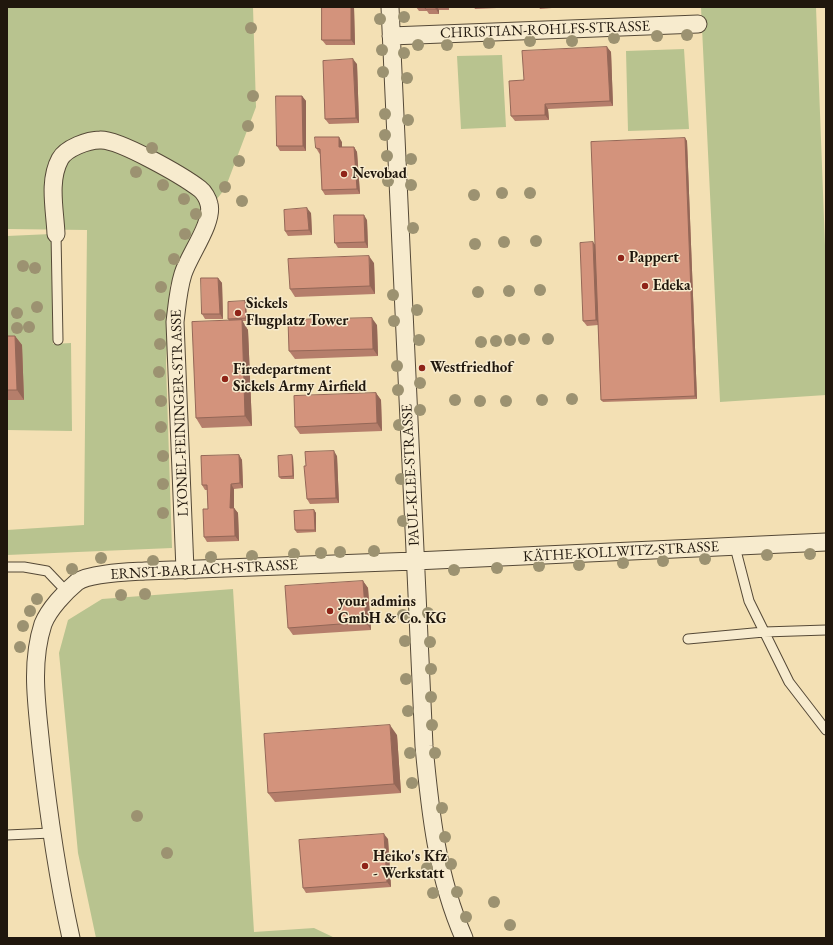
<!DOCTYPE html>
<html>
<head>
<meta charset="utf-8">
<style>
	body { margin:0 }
	#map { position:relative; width:833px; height:945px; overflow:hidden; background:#f3e0b4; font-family:"EB Garamond",serif }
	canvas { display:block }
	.frame { position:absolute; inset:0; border:8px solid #20170d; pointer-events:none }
</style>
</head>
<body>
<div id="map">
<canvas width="833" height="945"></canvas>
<div class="frame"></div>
</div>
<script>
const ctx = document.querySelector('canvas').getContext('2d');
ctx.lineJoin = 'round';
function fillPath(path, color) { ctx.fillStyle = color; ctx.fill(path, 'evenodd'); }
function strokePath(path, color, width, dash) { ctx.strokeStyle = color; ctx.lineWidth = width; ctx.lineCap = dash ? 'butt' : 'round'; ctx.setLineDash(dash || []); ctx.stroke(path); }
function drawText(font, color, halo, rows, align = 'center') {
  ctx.font = font + ' "EB Garamond",serif'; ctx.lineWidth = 3; ctx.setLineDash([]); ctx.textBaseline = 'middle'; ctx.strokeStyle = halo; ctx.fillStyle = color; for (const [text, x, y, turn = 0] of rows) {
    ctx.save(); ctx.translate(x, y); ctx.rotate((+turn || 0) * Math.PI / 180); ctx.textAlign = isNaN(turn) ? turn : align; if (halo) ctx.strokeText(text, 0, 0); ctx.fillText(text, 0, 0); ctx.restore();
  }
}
fillPath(new Path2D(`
	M7,7H253L256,107L225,189L197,223L170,286L166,364L172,548L7,555V530L84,525L87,230L7,229Z
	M701,7H816L826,272V395L720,402Z
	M684,49L689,129L628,131L626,51Z
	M502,55L506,127L461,129L457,56Z
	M51,234L53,344L71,343L72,431L7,430V236Z
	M233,589L254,932L314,928L335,938H96L78,853L59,653L68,620L102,599Z`), '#b8c38f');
const lane = new Path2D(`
	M56,234L58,340
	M735,547L749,601L789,682L826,730
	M7,567H24L47,571L67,592
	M688,639L764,632L826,630
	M7,835L51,833`);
const street = new Path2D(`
	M390,7L424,746C430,811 437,877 464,938
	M391,36L698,24
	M56,234C55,210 48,181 60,159C66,148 88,140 100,140C119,139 183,176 200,189C204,192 208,199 209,204C214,222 189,255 183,274C178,290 177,306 175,322L185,570
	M71,938C57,875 48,811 41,747C37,706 30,664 43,624C49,609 65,592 77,582C90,573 129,572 145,571L415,561L826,542`);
strokePath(lane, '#554937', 11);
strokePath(street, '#554937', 19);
strokePath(lane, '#f7ebce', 9);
strokePath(street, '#f7ebce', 17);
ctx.fillStyle = '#9c9271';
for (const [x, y] of [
	[404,17],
	[380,19],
	[251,28],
	[687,35],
	[657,36],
	[614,38],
	[530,41],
	[572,41],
	[489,43],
	[418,45],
	[447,45],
	[382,50],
	[404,53],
	[383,72],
	[407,78],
	[253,96],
	[385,114],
	[408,120],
	[248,126],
	[385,135],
	[152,148],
	[387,156],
	[411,159],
	[239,161],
	[136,172],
	[388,181],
	[163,185],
	[411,185],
	[225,187],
	[502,193],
	[530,193],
	[474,195],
	[184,199],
	[242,201],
	[196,214],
	[413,228],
	[185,234],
	[536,241],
	[504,242],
	[475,244],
	[174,259],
	[23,266],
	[35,268],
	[161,287],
	[540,290],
	[509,291],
	[478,292],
	[393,295],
	[37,307],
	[417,310],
	[17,313],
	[160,315],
	[394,321],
	[29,327],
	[17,328],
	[524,339],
	[548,339],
	[419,340],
	[510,340],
	[496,341],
	[481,342],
	[160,344],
	[397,366],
	[159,372],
	[420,383],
	[398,390],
	[572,399],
	[455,400],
	[542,400],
	[161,401],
	[480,401],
	[506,401],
	[420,410],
	[399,425],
	[161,427],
	[163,456],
	[401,479],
	[163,484],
	[163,513],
	[403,521],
	[374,551],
	[340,552],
	[321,553],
	[294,554],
	[810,554],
	[767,555],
	[252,556],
	[211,557],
	[101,558],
	[705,559],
	[153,561],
	[663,561],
	[623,563],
	[579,565],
	[539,566],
	[497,568],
	[72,569],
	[454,570],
	[145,594],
	[121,595],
	[37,599],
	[30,611],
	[428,613],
	[403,615],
	[23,626],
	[405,641],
	[430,642],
	[20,647],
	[431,669],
	[406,679],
	[431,697],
	[408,711],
	[432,725],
	[410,753],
	[435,753],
	[412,783],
	[442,808],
	[137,816],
	[445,837],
	[167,853],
	[451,864],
	[427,868],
	[457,892],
	[433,893],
	[494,902],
	[466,917],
	[510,925]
]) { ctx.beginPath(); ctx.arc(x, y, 6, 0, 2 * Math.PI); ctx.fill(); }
fillPath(new Path2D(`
	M322,7H354L355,45H326L322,40Z
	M416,7H449V10H439V14H429L427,11H419Z
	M474,7H497V8L475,9Z
	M539,7H552V8L540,9Z
	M607,47L611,52L613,106L548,109L549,120L515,121L511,116L524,80Z
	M357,64L359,123L329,124L325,119Z
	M302,96L306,101V151H280L277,146Z
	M685,138L687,141L697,399L603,402L601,400L598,325L587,326L583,321L595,245Z
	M342,142V147H354L357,152L360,194L325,195L322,190L320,154L319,153L316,148Z
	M311,213L312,235L288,236L285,231Z
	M367,220L368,248H338L335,243Z
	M374,263L375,294L295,297L290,289Z
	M218,278L222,283L223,319H205L202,314Z
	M245,301L246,303L247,321H242L248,330L252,426L202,428L196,418L229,320L228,319Z
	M377,325L378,356L295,359L289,351Z
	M7,336H15L22,345L24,400H7Z
	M376,393L381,400L382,431L300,434L295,427Z
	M239,455L242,460L243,488L234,489V508L238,513L239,541L207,542L204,537L208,509L207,490H205L202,485Z
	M337,456L339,503L310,504L307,499Z
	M293,457L294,479H281L279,477Z
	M314,510L316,513V532L297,533L295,530Z
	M363,581L368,588L371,630L293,635L288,628Z
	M397,735L401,793L275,802L268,793Z
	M388,839L391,887L306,893L303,888Z`), '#b57e6b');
fillPath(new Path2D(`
	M351,7H354L355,45L351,40Z
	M436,7H437L439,10V14L436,9Z
	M607,47L611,52L613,106L610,101Z
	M353,59L357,64L359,123L356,118Z
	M302,96L306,101V151L303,146Z
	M545,104L548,109L549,120L545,115Z
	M339,137L342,142V152L339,147Z
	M685,138L687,141L697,399L695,396Z
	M354,147L357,152L360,194L357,189Z
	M307,208L311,213L312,235L309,230Z
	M364,215L367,220L368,248L365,242Z
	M593,242L597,247L600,325L596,320Z
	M369,256L374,263L375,294L370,286Z
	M218,278L222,283L223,319L220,314Z
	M245,301L246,303L247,321L246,318Z
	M372,318L377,325L378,356L373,349Z
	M242,320L248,330L252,426L245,416Z
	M15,336L22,345L24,400L17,390Z
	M376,393L381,400L382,431L377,423Z
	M334,451L337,456L339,503L336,498Z
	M239,455L242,460L243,488L240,483Z
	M292,455L293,457L294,479L293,476Z
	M231,484L234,489V513L230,508Z
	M234,508L238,513L239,541L235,536Z
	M314,510L316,513V532L315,530Z
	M363,581L368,588L371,630L366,622Z
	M390,725L397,735L401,793L394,784Z
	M384,834L388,839L391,887L387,882Z`), '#946757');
const building = new Path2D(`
	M322,7H351V40H322Z
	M425,7H436V9H426Z
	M607,47L610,101L545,104V115L511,116L509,81L524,80L522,51Z
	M353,59L356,118L325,119L323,61Z
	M276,96H302L303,146H277Z
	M315,137H339V147H354L357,189L322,190L320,149L316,148Z
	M685,138L695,396L601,400L591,142Z
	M307,208L309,230L285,231L284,210Z
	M334,215H364L365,242L335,243Z
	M593,242L596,320L583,321L580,243Z
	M369,256L370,286L290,289L288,259Z
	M201,278H218L220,314H202Z
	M245,301L246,318L228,319V302Z
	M372,318L373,349L289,351L288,320Z
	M242,320L245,416L196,418L192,322Z
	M7,336H15L17,390H7Z
	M376,393L377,423L295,427L294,396Z
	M334,451L336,498L307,499L304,466H306L305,452Z
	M239,455L240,483L231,484L230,508H234L235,536L204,537L203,509H208L207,485H202L201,456Z
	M292,455L293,476L279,477L278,456Z
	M314,510L315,530H295L294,511Z
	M363,581L366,622L288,628L285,586Z
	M390,725L394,784L268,793L264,734Z
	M384,834L387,882L303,888L299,840Z`);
fillPath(building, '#d3937c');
strokePath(building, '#946757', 1);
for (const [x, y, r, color] of [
	[344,174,4,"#8f2418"],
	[621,258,4,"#8f2418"],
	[645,286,4,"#8f2418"],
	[238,313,4,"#8f2418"],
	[422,368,4,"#8f2418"],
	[225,379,4,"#8f2418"],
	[330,611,4,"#8f2418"],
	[365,866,4,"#8f2418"]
]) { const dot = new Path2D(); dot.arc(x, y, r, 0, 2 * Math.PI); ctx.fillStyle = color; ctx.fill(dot); strokePath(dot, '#f7ebce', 1.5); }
drawText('15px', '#20170d', '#f7ebce', [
	["CHRISTIAN-ROHLFS-STRASSE",545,30,-2],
	["LYONEL-FEININGER-STRASSE",180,413,-92],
	["PAUL-KLEE-STRASSE",411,475,-93],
	["KÄTHE-KOLLWITZ-STRASSE",621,552,-3],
	["ERNST-BARLACH-STRASSE",204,570,-3]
]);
drawText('bold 15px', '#20170d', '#f7ebce', [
	["Nevobad",352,174],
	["Pappert",629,258],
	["Edeka",653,286],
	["Sickels",246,304],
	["Flugplatz Tower",246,321],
	["Westfriedhof",430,368],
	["Firedepartment",233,370],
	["Sickels Army Airfield",233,387],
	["your admins",338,602],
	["GmbH & Co. KG",338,619],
	["Heiko's Kfz",373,857],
	["- Werkstatt",373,874]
], 'left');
</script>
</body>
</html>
